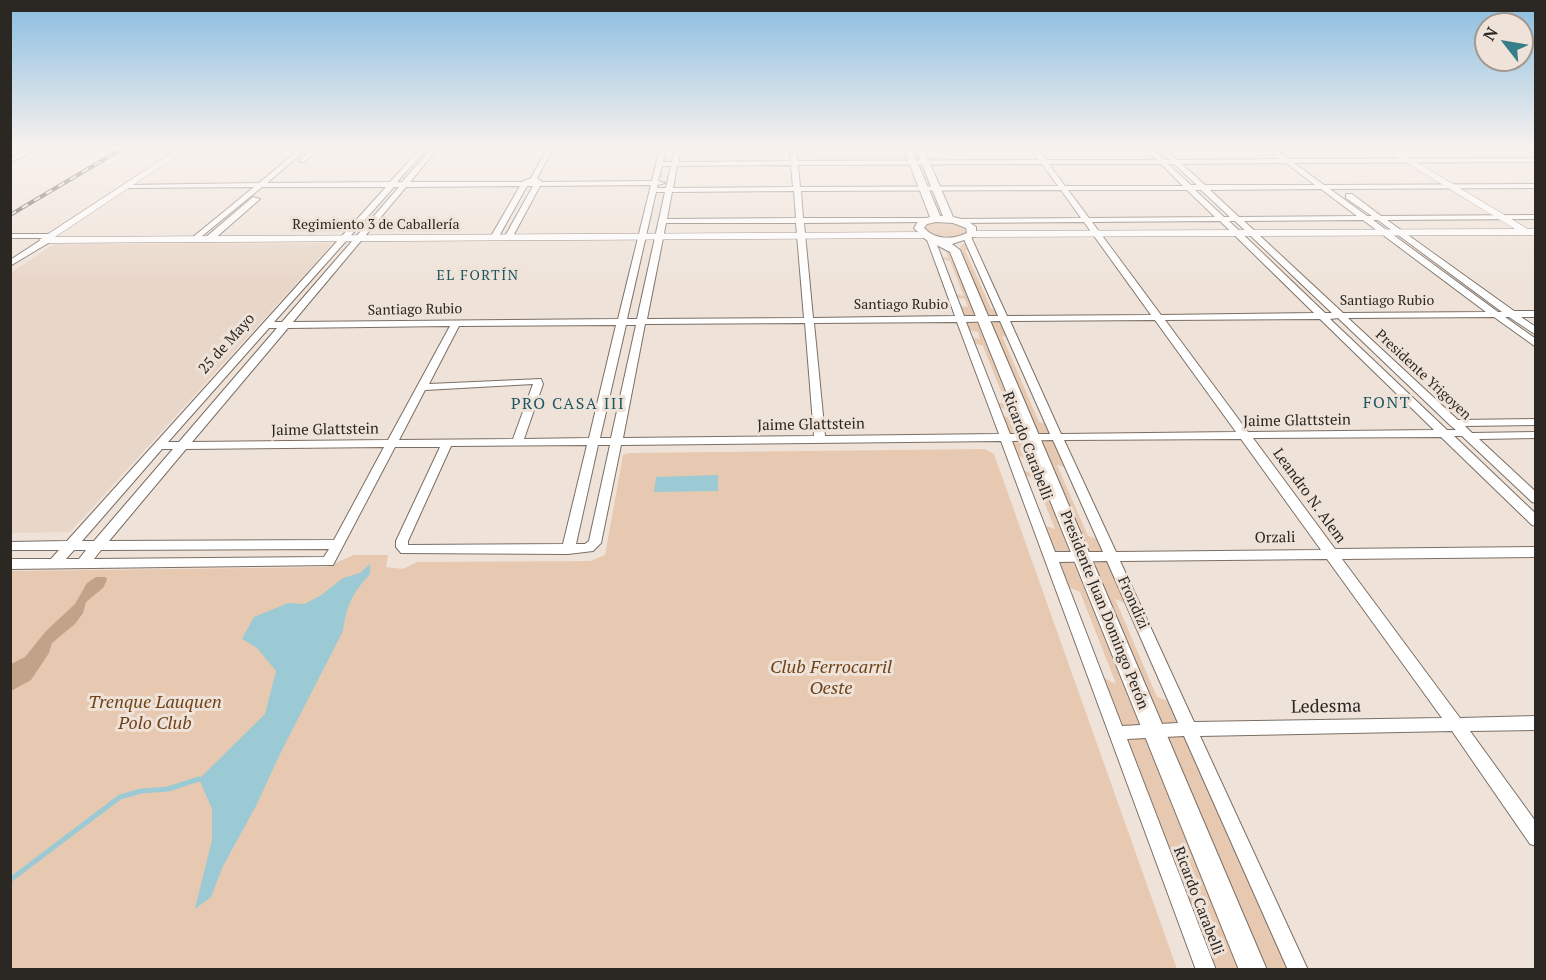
<!DOCTYPE html>
<html>
<head>
<meta charset="utf-8">
<style>
	body { margin:0 }
	#map { position:relative; width:1546px; height:980px; overflow:hidden; background:#efe3d9; font-family:"PT Serif",serif }
	canvas { display:block }
	.frame { position:absolute; inset:0; border:12px solid #2b2723; pointer-events:none }
	.north { position:absolute; left:1474px; top:12px; width:60px; height:60px; box-sizing:border-box; background:#efe3d9; border:2px solid #a19890; border-radius:50%; rotate:301deg; font-size:16px; font-weight:700; line-height:24px; text-align:center; color:#2b2723 }
	.north::after { content:''; display:block; margin:auto; width:21px; height:27px; background:#387d8a; clip-path:polygon(50% 0,100% 100%,50% 72%,0 100%) }
</style>
</head>
<body>
<div id="map">
<canvas width="1546" height="980"></canvas>
<div class="frame"></div>
<div class="north">N</div>
</div>
<script>
const ctx = document.querySelector('canvas').getContext('2d');
ctx.lineJoin = 'round';
function fillPath(path, color) { ctx.fillStyle = color; ctx.fill(path, 'evenodd'); }
function strokePath(path, color, width, dash) { ctx.strokeStyle = color; ctx.lineWidth = width; ctx.lineCap = dash ? 'butt' : 'round'; ctx.setLineDash(dash || []); ctx.stroke(path); }
function drawText(font, color, halo, rows, align = 'center') {
  ctx.font = font + ' "PT Serif",serif'; ctx.lineWidth = 6; ctx.setLineDash([]); ctx.textBaseline = 'middle'; ctx.strokeStyle = halo; ctx.fillStyle = color; for (const [text, x, y, turn = 0] of rows) {
    ctx.save(); ctx.translate(x, y); ctx.rotate((+turn || 0) * Math.PI / 180); ctx.textAlign = isNaN(turn) ? turn : align; if (halo) ctx.strokeText(text, 0, 0); ctx.fillText(text, 0, 0); ctx.restore();
  }
}
fillPath(new Path2D(`
	M333,243L70,532L11,533V273L54,244Z`), '#e8d6c8');
fillPath(new Path2D(`
	M949,220L965,225L968,233C952,241 940,239 924,231L923,225L926,223Z
	M938,243L952,250L1244,969H1212L1100,676L1116,684L1080,592L1066,586L1043,525L1055,529L1035,479L1024,475L1022,470L1032,473L1026,459L1016,455L1000,415L1010,418L1008,410L998,407L996,402L1006,404L983,346L973,343L971,338L980,339L978,332L968,330L959,306L968,307L965,299L955,297L954,294L964,296L950,261L941,259L940,256L948,258L945,249L936,246Z
	M962,244H967L972,252L965,250L991,309L998,310L1010,337L1002,336L1039,422L1049,425L1068,468L1057,465L1088,536L1101,540L1129,605L1115,599L1157,697L1174,703L1293,969H1262L959,250Z
	M985,449L994,454L1177,969H11L10,571L326,567L354,555H388L386,567L403,569L417,562L590,561L605,555L623,455L629,453Z`), '#e7c9b1');
fillPath(new Path2D(`
	M96,577H106L107,580L103,588L86,602L83,613L75,624L52,643L49,653L31,680L11,691V664L25,657L46,631L75,604L87,583Z`), '#c2a38a');
fillPath(new Path2D(`
	M718,475V491L654,492L656,477Z
	M370,564V574C352,594 347,604 343,631L280,754L256,806L223,866L211,897L195,909L212,840V809L199,779L265,714L276,671L257,648L242,639L254,617L288,603L304,604L320,596L343,578L360,573Z`), '#9bcad4');
strokePath(new Path2D(`
	M10,880L120,797L141,791L168,789L199,779`), '#9bcad4', 5);
const minor = new Path2D(`
	M32,147H40L10,163V158Z
	M302,147H309L267,183L390,182L422,147H428L397,182H402L433,147H439L410,182H522L531,178L548,147H554L537,178L542,182L652,181L660,147H666L663,162H672L675,147H681L678,162L791,161L790,147H796L798,161L1039,160L1030,147H1036L1046,160H1157L1144,147H1151L1164,160H1170L1157,147H1164L1177,160L1280,159L1265,147H1272L1289,159L1536,158V162L1294,163L1324,185L1536,184V188L1330,189L1367,216H1372L1346,198V194H1352L1381,216L1536,215V219L1387,220L1514,311H1536V317H1521L1536,327V335L1509,317H1505L1536,339V347L1494,317L1348,318L1458,420L1536,419V425L1465,426L1472,433L1536,432V438L1479,439L1536,492V503L1532,502L1462,436H1454L1536,514V526L1532,525L1441,437L1253,438L1335,549L1536,547V557L1342,559L1460,718L1536,716V730L1470,731L1536,822V846L1530,844L1452,731L1200,736L1308,970H1288L1184,736L1127,739L1216,970H1196L1001,441L621,445L601,543L593,551L568,554L401,553L396,547V541L440,447H395L333,565L10,569V559H51L59,550H10V542L67,541L386,187H262L196,241L192,239L193,237L254,187L127,188L124,186L125,185L259,183ZM1286,163L1315,185H1205L1182,164ZM1042,164L1058,186L800,187L798,165ZM1049,164H1161L1183,186H1065ZM1168,164H1174L1197,185H1191ZM791,165L793,187L673,188L677,166ZM662,166H671L666,188H657V185L665,183L658,181ZM651,185L618,319L293,322L406,187L520,186L490,238L494,240L498,238L527,186H533L504,238L508,240L512,238L540,186ZM394,187H399L282,322H274ZM1321,189L1357,216L1239,217L1210,190ZM1061,190L1081,218L959,219L955,221L959,223L1084,222L1151,315L1007,316L971,237L967,235L963,237L998,316H964L934,237L930,235L926,237L955,316L813,318L804,223L928,222L932,220L928,218H803L801,191ZM1068,190H1187L1215,217L1089,218ZM1195,190H1201L1230,217H1224ZM794,191L796,218L667,219L672,192ZM656,192H665L637,319H627ZM1363,220L1486,312L1343,313L1244,221ZM1373,220H1378L1502,312H1498ZM1220,221L1314,313L1161,315L1092,222ZM1229,221H1235L1332,313H1325ZM666,223H796L804,318L647,319ZM1338,318L1450,425L1456,430H1447L1330,319ZM1320,319L1434,430L1248,432L1165,320ZM1155,320L1236,432L1061,434L1010,321ZM1000,321L1050,434H1010L966,322ZM957,322L999,434L825,436L814,323ZM805,323L814,436L623,438L645,324ZM616,325L589,438L524,439L543,384L541,379L429,384L459,326ZM626,325H636L611,438H600ZM450,326L388,440L192,442L288,328ZM269,328H277L179,442H168ZM533,384L513,439L399,440L425,390ZM1241,439L1321,550L1116,552L1064,440ZM1053,440L1103,552H1055L1012,441ZM587,445L563,544L408,545V541L451,446ZM598,445H610L589,541L585,544H576ZM384,447L334,540L109,541L186,449ZM162,449H173L94,541H82ZM329,549L324,557L94,559L101,550ZM74,550H86L79,559H66ZM1327,559L1442,718L1194,722L1120,561ZM1107,561L1178,723L1122,726L1059,562Z
	M314,147H321L304,162H300V160Z
	M1522,147L1536,149V154L1523,148Z
	M253,197L260,199L212,241H206V237Z
	M10,234H51L55,236L50,238V242L10,266V260L44,238H10Z`);
const tertiary = new Path2D(`
	M181,147H190L55,237L925,232L930,235L925,238L44,243L39,240Z
	M1381,147H1391L1528,229H1536V235L972,237L967,234L972,231L1515,229Z`);
const secondary = new Path2D(`
	M903,147H911L940,216H943L915,147H923L953,217L966,220L976,227V236L952,244L960,250L1267,970H1239L950,252L925,239L914,228L919,220L930,217ZM936,222L953,223L966,228L967,233C953,240 935,240 924,228L927,224Z`);
strokePath(minor, '#7a6f66', 2);
strokePath(tertiary, '#7a6f66', 1);
strokePath(secondary, '#7a6f66', 2);
fillPath(minor, '#fff');
fillPath(tertiary, '#fff');
fillPath(secondary, '#fff');
const rail = new Path2D(`
	M10,215L125,147`);
strokePath(rail, '#534d48', 4);
strokePath(rail, '#efe3d9', 2, [7]);
const sky = ctx.createLinearGradient(0, 0, 0, 284);
sky.addColorStop(0, '#89bde0');
sky.addColorStop(0.52, '#f8f2ee');
sky.addColorStop(1, '#f8f2ee00');
ctx.fillStyle = sky;
ctx.fillRect(0, 0, 1546, 284);
drawText('14px', '#2b2723', '#efe3d9', [
	["Regimiento 3 de Caballería",376,225],
	["Santiago Rubio",1387,301],
	["Santiago Rubio",901,305],
	["Santiago Rubio",415,310,-1],
	["Presidente Yrigoyen",1423,375,43]
]);
ctx.letterSpacing = '1.5px';
drawText('14px', '#1e5660', '#efe3d9', [
	["EL FORTÍN",478,276]
]);
ctx.letterSpacing = '0px';
drawText('15px', '#2b2723', '#efe3d9', [
	["25 de Mayo",227,344,-48],
	["Jaime Glattstein",1297,421,-1],
	["Jaime Glattstein",811,425,-1],
	["Jaime Glattstein",325,430,-1],
	["Ricardo Carabelli",1027,446,69],
	["Leandro N. Alem",1309,496,54],
	["Orzali",1275,538,-1],
	["Frondizi",1133,603,66],
	["Presidente Juan Domingo Perón",1104,610,68],
	["Ricardo Carabelli",1198,901,69]
]);
ctx.letterSpacing = '1.5px';
drawText('16px', '#1e5660', '#efe3d9', [
	["FONT",1387,403],
	["PRO CASA III",568,404]
]);
ctx.letterSpacing = '0px';
drawText('italic 18px', '#6e431a', '#efe3d9', [
	["Club Ferrocarril",831,668],
	["Oeste",831,689],
	["Trenque Lauquen",155,703],
	["Polo Club",155,724]
]);
drawText('18px', '#2b2723', '#efe3d9', [
	["Ledesma",1326,707,-1]
]);
</script>
</body>
</html>
